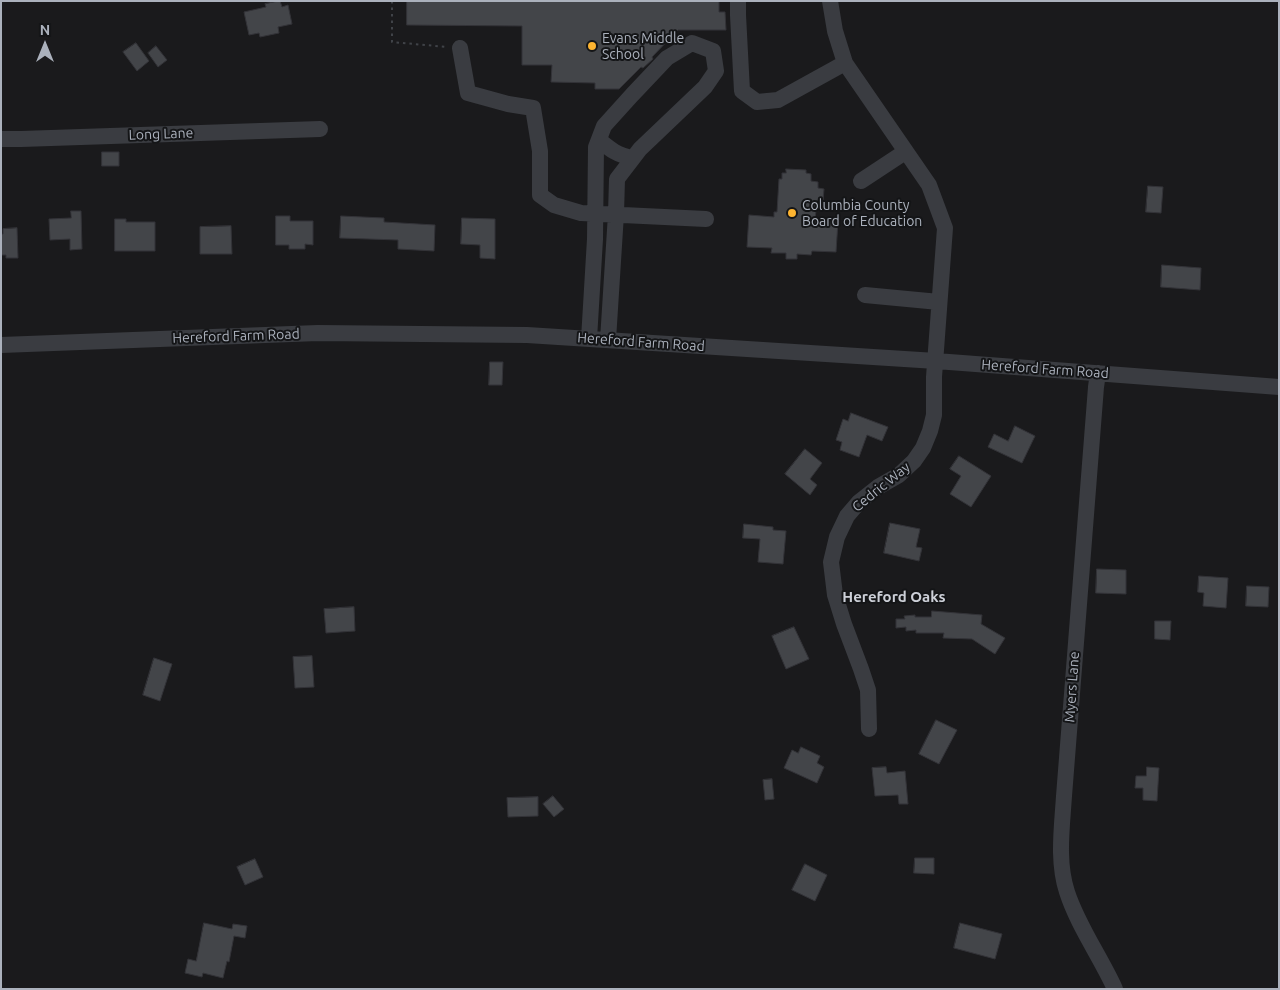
<!DOCTYPE html>
<html>
<head>
<meta charset="utf-8">
<style>
	body { margin:0 }
	#map { position:relative; width:1280px; height:990px; overflow:hidden; background:#1a1a1c; font-family:Ubuntu,sans-serif }
	canvas { display:block }
	.frame { position:absolute; inset:0; border:2px solid #abb1bc; pointer-events:none }
	.north { position:absolute; left:20px; top:20px; width:50px; height:50px; -webkit-text-stroke:4px #141517; paint-order:stroke; rotate:0deg; font-size:14px; font-weight:700; line-height:20px; text-align:center; color:#abb1bc }
	.north::after { content:''; display:block; margin:auto; width:18px; height:22px; background:#abb1bc; clip-path:polygon(50% 0,100% 100%,50% 72%,0 100%) }
</style>
</head>
<body>
<div id="map">
<canvas width="1280" height="990"></canvas>
<div class="frame"></div>
<div class="north">N</div>
</div>
<script>
const ctx = document.querySelector('canvas').getContext('2d');
ctx.lineJoin = 'round';
function fillPath(path, color) { ctx.fillStyle = color; ctx.fill(path, 'evenodd'); }
function strokePath(path, color, width, dash) { ctx.strokeStyle = color; ctx.lineWidth = width; ctx.lineCap = dash ? 'butt' : 'round'; ctx.setLineDash(dash || []); ctx.stroke(path); }
function drawText(font, color, halo, rows, align = 'center') {
  ctx.font = font + ' Ubuntu,sans-serif'; ctx.lineWidth = 4; ctx.setLineDash([]); ctx.textBaseline = 'middle'; ctx.strokeStyle = halo; ctx.fillStyle = color; for (const [text, x, y, turn = 0] of rows) {
    ctx.save(); ctx.translate(x, y); ctx.rotate((+turn || 0) * Math.PI / 180); ctx.textAlign = isNaN(turn) ? turn : align; if (halo) ctx.strokeText(text, 0, 0); ctx.fillText(text, 0, 0); ctx.restore();
  }
}
const building = new Path2D(`
	M279,1H280L282,7L288,5L292,24L278,27L279,33L260,37L259,33L249,35L244,12L266,7L265,4Z
	M407,1H719V12H725L726,30H678L652,57L653,59L643,68L641,67L619,89H595V83L551,82L552,65H522V26L407,25Z
	M136,43L149,61L137,71L123,52Z
	M156,46L167,60L158,67L148,53Z
	M102,152H119V166H102Z
	M786,169L806,170V173L811,174V181L818,182V188L824,189L823,201L817,200L815,220L838,221L836,252L812,251L811,255L797,254V259H786V253H771L772,248L747,247L749,215L774,217V212H777L779,179H782V173H786Z
	M1148,186L1163,187L1161,213L1146,212Z
	M71,211H81L82,249L70,250V239L50,240L49,219L71,218Z
	M276,216H290V221H313V245L305,244V249H289V245H276Z
	M341,216L384,218V222L435,225L434,251L398,249V240L340,238Z
	M462,218L495,219V259L480,258V245L461,244Z
	M115,219H126V222H155V251H115Z
	M231,226L232,254H200V227Z
	M17,228L18,258H6V255H1V234H3V229Z
	M1162,265L1201,268L1200,290L1161,287Z
	M490,362H503L502,385H489Z
	M851,413L888,427L882,441L867,435L859,457L840,450L842,442L836,440L843,419L848,421Z
	M1015,426L1035,436L1022,463L988,447L994,434L1008,441Z
	M805,449L822,463L810,479L817,485L810,495L785,474Z
	M959,456L991,476L971,507L950,494L961,476L950,469Z
	M890,523L920,529L916,547L922,548L919,561L884,553Z
	M744,524L773,527V530L786,531L783,564L758,562L760,539L743,538Z
	M1097,569L1126,570V594L1096,593Z
	M1199,576L1228,578L1226,608L1203,606L1204,593L1198,592Z
	M1247,586L1269,587L1268,607L1246,606Z
	M354,607L355,631L326,633L324,609Z
	M932,611L982,615L981,624L1005,638L995,654L972,639L943,638L944,633H916V630L906,631V627L896,628V619H905L904,616L915,615V617H931Z
	M1155,621H1171L1170,640L1155,639Z
	M794,627L809,659L786,669L772,636Z
	M312,656L314,687L295,688L293,657Z
	M154,658L172,664L160,701L143,695Z
	M936,720L957,730L939,764L919,754Z
	M801,747L820,756L817,763L824,767L817,783L784,768L792,750L798,753Z
	M886,767L887,773L905,771L908,804H899L898,795L875,796L872,768Z
	M1147,767L1159,768L1157,801L1143,800V788H1135L1136,776H1146Z
	M772,779L774,799L765,800L763,780Z
	M553,796L564,809L554,817L543,804Z
	M538,797V816L508,817L507,798Z
	M915,858H934V874L914,873Z
	M255,859L263,877L245,885L237,867Z
	M805,864L827,875L815,901L792,890Z
	M204,923L232,929L233,924L247,926L245,938L234,936L229,962L227,961L223,978L203,973L202,977L185,973L188,959L196,961Z
	M960,923L1002,934L995,959L954,948Z`);
fillPath(building, '#434549');
strokePath(building, '#333338', 1);
strokePath(new Path2D(`
	M392,1V42L447,47`), '#404348', 2, [2.5, 4]);
strokePath(new Path2D(`
	M738,1V15L742,91L757,102L778,100L845,63
	M830,1L835,31L845,63L929,185L945,228L934,377V415L930,431L923,448L914,461L899,475L878,487L859,502L847,516L837,537L831,562L835,595L844,624L861,669L868,690L869,729
	M460,48L468,93L508,104L533,108L540,151V195L554,205L581,213L706,219
	M1,139H21L320,129
	M599,140C611,150 617,155 633,158
	M861,181L905,152
	M865,295L939,302
	M589,339L595,239L596,147L604,126L632,95L667,58L692,43L713,51L716,71L705,87L640,149L617,179L616,214L608,340
	M1,345L318,333L527,335L936,361L1279,387
	M1098,373L1096,387L1064,796C1062,828 1057,862 1067,892C1078,926 1100,956 1115,989`), '#3a3c41', 16);
for (const [x, y, r, color] of [
	[592,46,5,"#fdb431"],
	[792,213,5,"#fdb431"]
]) { const dot = new Path2D(); dot.arc(x, y, r, 0, 2 * Math.PI); ctx.fillStyle = color; ctx.fill(dot); strokePath(dot, '#141517', 2); }
drawText('14px', '#abb1bc', '#141517', [
	["Evans Middle",602,38],
	["School",602,54],
	["Columbia County",802,205],
	["Board of Education",802,221]
], 'left');
drawText('14px', '#abb1bc', '#141517', [
	["Long Lane",161,134,-2],
	["Hereford Farm Road",236,336,-2],
	["Hereford Farm Road",641,342,4],
	["Hereford Farm Road",1045,369,4],
	["Cedric Way",881,487,-39],
	["Myers Lane",1072,687,-86]
]);
drawText('bold 15px', '#cdd0d8', '#141517', [
	["Hereford Oaks",894,597]
]);
</script>
</body>
</html>
